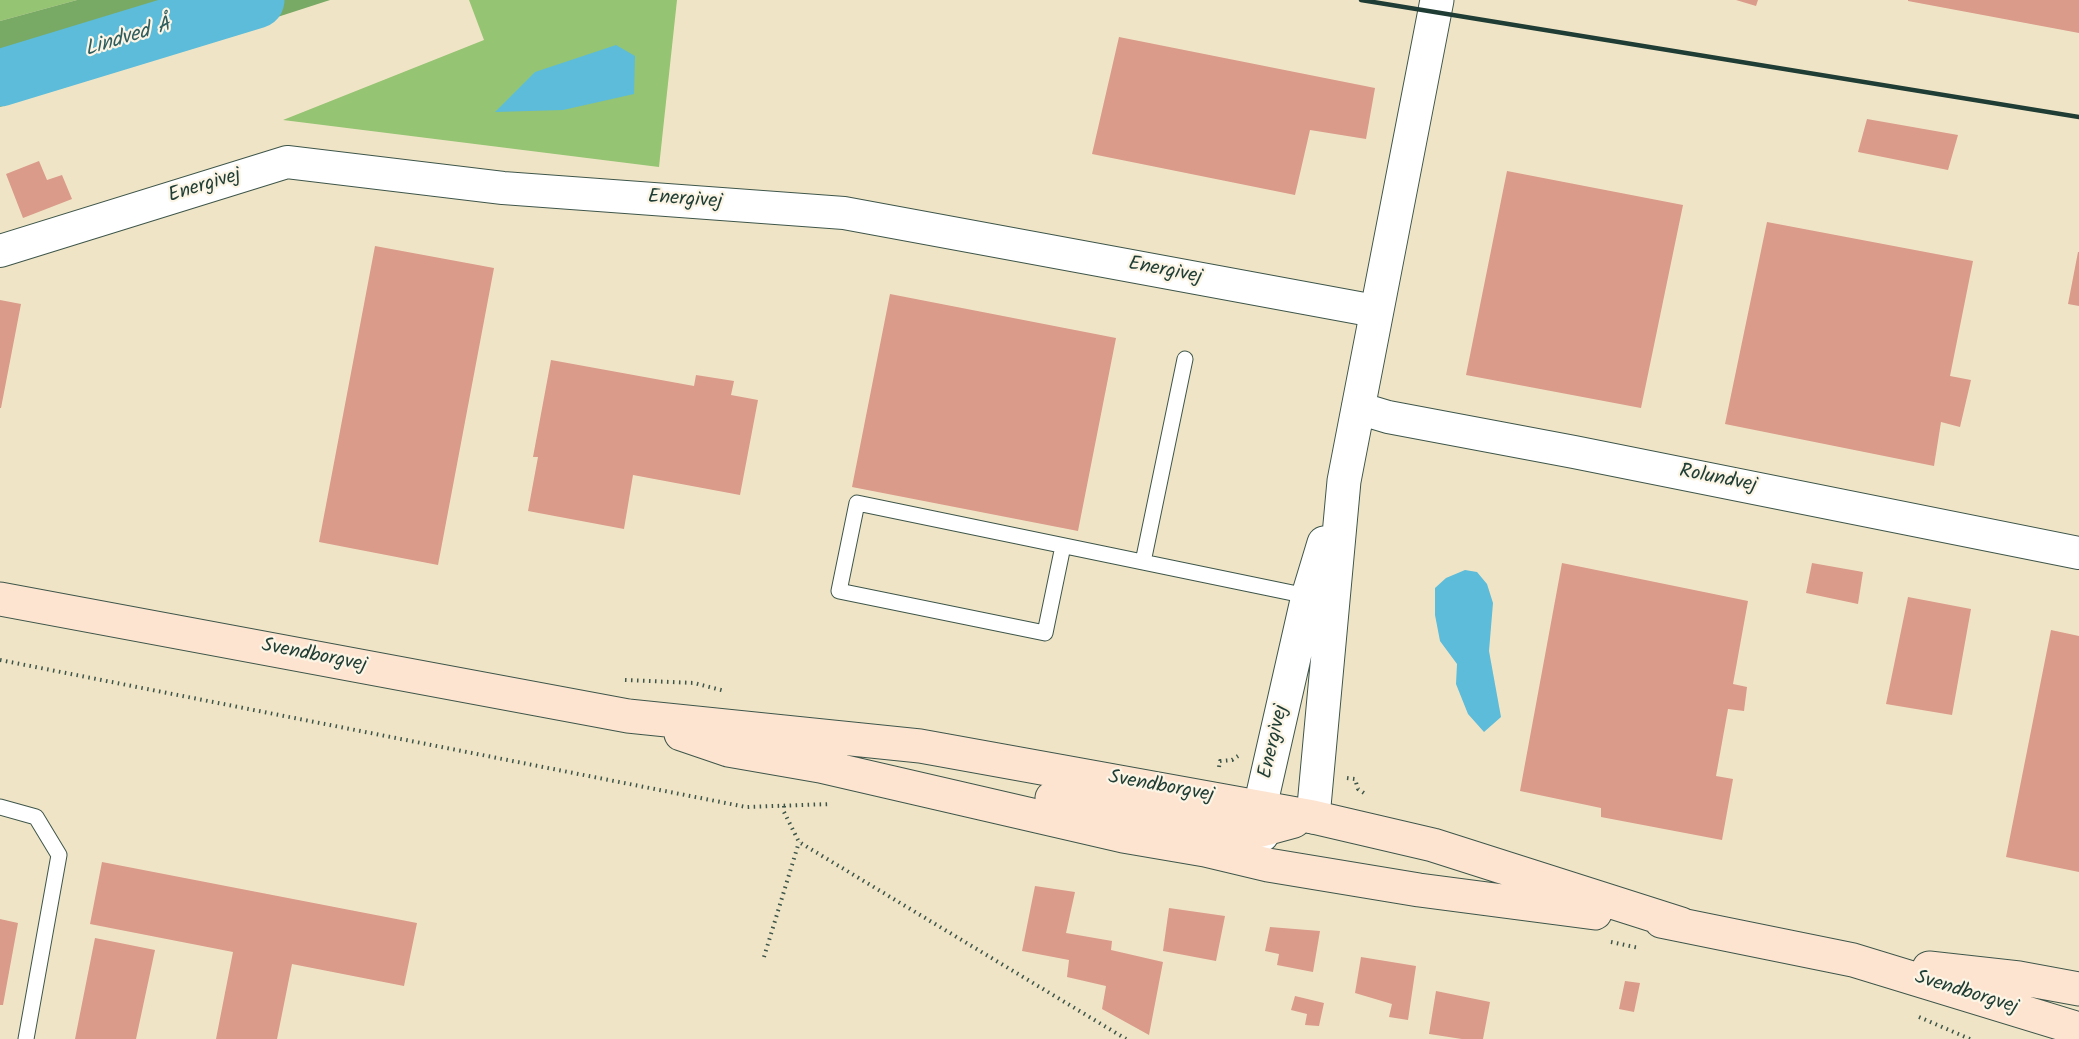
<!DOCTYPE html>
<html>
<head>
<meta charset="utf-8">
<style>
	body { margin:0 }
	canvas { display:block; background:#f0e4c6 }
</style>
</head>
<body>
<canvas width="2079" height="1039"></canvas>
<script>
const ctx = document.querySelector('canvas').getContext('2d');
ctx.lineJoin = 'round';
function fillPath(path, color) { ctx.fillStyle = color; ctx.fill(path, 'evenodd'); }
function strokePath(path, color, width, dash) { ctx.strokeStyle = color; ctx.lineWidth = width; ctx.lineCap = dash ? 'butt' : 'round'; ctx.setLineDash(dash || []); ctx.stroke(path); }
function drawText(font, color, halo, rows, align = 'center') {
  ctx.font = font + ' Kalam,sans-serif'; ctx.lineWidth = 4.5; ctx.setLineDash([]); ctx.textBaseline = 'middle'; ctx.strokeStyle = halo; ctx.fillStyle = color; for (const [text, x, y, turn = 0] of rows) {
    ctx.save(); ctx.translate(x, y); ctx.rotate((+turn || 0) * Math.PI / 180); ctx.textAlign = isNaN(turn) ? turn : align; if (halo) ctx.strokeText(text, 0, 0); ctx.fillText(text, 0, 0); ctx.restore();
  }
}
fillPath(new Path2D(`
	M0,0H77L0,21Z
	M469,0H677L659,167L283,120L484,40Z`), '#95c473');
fillPath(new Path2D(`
	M77,0H330L0,107V21Z`), '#78aa65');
fillPath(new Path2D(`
	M616,45L635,56L634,94L563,110L495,112L535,72Z
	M1465,570L1477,572L1487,584L1493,603L1489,651L1501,717L1484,732L1468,714L1456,684L1457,664L1440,641L1435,615V588L1446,578Z`), '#5cbcda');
strokePath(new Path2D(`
	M0,78L256,0`), '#5cbcda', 57);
fillPath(new Path2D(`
	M1736,0H1758L1756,6Z
	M1908,0H2079V33L1908,1Z
	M1119,37L1375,88L1366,139L1310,130L1295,195L1092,154Z
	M1867,119L1958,135L1948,170L1858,152Z
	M39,161L47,180L62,175L72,199L23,218L6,174Z
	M1507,171L1683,205L1641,408L1466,375Z
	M1767,222L1973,261L1950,376L1971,380L1960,427L1941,422L1934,466L1725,424Z
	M375,246L494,268L438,565L319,542Z
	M2078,252H2079V306L2068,304Z
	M890,294L1116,338L1078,531L852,487Z
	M0,300L21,304L1,408H0Z
	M551,360L694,386L696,375L734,381L731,395L758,400L740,495L633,475L624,529L528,511L538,457H533Z
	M1562,563L1748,601L1733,684L1747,687L1744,711L1728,709L1716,776L1733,779L1722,840L1601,817V808L1520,791Z
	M1812,563L1863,572L1858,604L1806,593Z
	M1908,597L1971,609L1952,715L1886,704Z
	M2051,630L2079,636V872L2006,857Z
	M102,862L417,923L404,986L292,964L277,1039H216L233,952L90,924Z
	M1035,886L1075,892L1066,933L1112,941L1111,950L1163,962L1149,1035L1102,1009L1106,986L1067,977L1069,960L1022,951Z
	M1169,908L1225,916L1216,961L1163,951Z
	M0,919L18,923L3,1005H0Z
	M1270,927L1320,931L1313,972L1277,965L1279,954L1265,951Z
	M95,938L155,950L136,1039H75Z
	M1361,957L1416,966L1408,1020L1389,1017L1392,1004L1355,993Z
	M1625,981L1640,983L1634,1012L1619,1009Z
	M1436,991L1490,1002L1483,1039H1462L1429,1034Z
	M1295,996L1324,1003L1319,1026L1305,1025L1307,1014L1291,1010Z`), '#da9b8b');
const service = new Path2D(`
	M1063,546L1045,633L839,591L857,503L1312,597
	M1143,562L1185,359
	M0,807L36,817L59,855L26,1039`);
const minor = new Path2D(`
	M0,251L287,162L503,188L844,213L1375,311
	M1358,408L1388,417L1574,452L2079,553`);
const tertiary = new Path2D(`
	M1313,817L1344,481L1437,0
	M1262,835L1260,807L1308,596L1324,543`);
const secondary = new Path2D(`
	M0,599L628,716L920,746L1313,817L1433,845L1681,924
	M681,734L728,750L820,766L1123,836L1205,850L1268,865L1419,890L1595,913
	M1052,798L1209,826L1261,830L1294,821
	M1661,921L1853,960L2079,1029
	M1929,968L2019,978L2079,989`);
strokePath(service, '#3e564a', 17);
strokePath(minor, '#3e564a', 34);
strokePath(tertiary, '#3e564a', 35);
strokePath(secondary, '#3e564a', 35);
strokePath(new Path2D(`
	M0,660L746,807L831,804
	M625,680L694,683L725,691
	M1219,767L1220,761L1232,760L1238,756
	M1347,778L1355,779L1358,789L1367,795
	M784,806V812L799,842L1126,1039
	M1611,942L1639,948
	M764,957L799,842
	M1919,1017L1970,1039`), '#3e564a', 4, [1.5, 4.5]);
strokePath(service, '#fff', 15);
strokePath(minor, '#fff', 32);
strokePath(tertiary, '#fff', 33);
strokePath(secondary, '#fde4d0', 33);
strokePath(new Path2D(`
	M1361,0L2079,117`), '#1f3d34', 4.5);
drawText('20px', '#1f3d34', '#fcf5e5', [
	["Energivej",205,187,-17],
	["Energivej",685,201,4],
	["Energivej",1165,272,11],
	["Rolundvej",1718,480,11],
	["Svendborgvej",314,657,11],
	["Energivej",1275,742,-77],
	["Svendborgvej",1161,788,10],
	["Svendborgvej",1966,994,17]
]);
drawText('italic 21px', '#2e5d5e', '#fcf5e5', [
	["Lindved Å",128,39,-17]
]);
</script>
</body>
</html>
